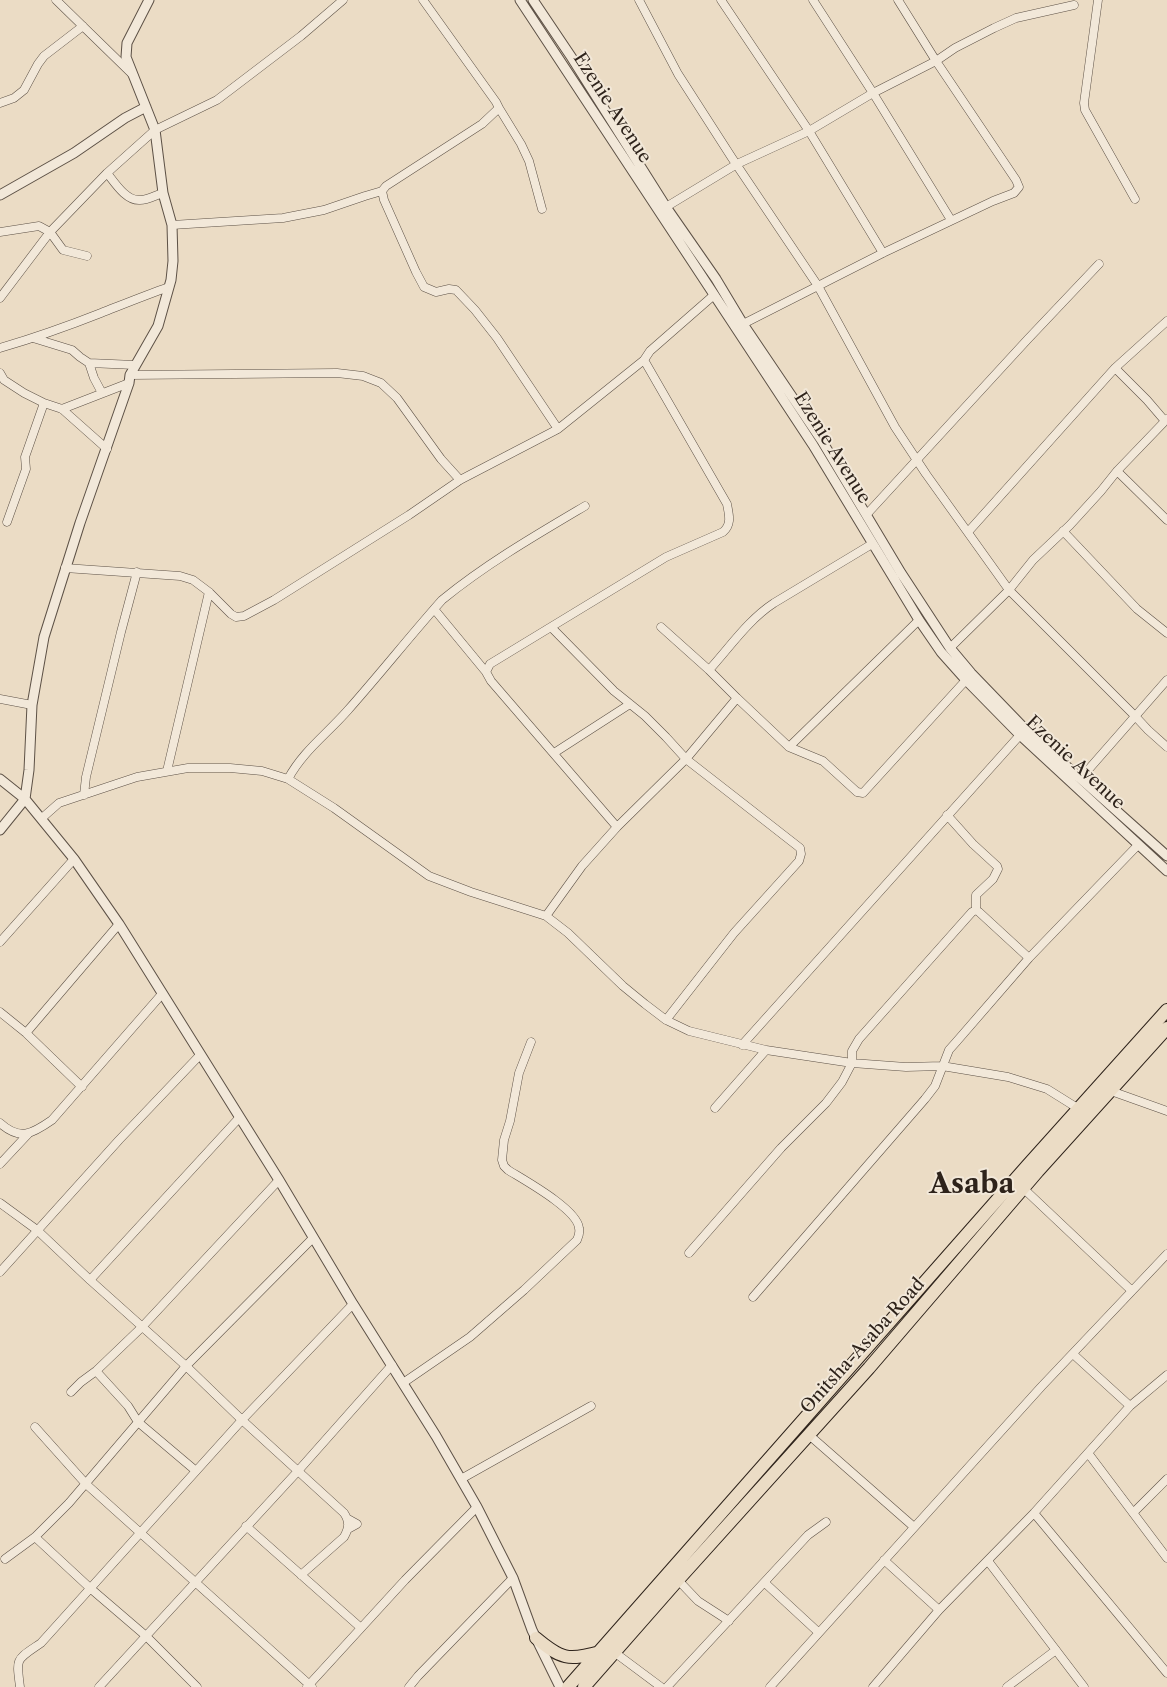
<!DOCTYPE html>
<html>
<head>
<meta charset="utf-8">
<style>
	body { margin:0 }
	canvas { display:block; background:#ebdcc5 }
</style>
</head>
<body>
<canvas width="1167" height="1687"></canvas>
<script>
const ctx = document.querySelector('canvas').getContext('2d');
ctx.lineJoin = 'round';
function strokePath(path, color, width, dash) { ctx.strokeStyle = color; ctx.lineWidth = width; ctx.lineCap = dash ? 'butt' : 'round'; ctx.setLineDash(dash || []); ctx.stroke(path); }
function drawText(font, color, halo, rows, align = 'center') {
  ctx.font = font + ' "Libre Caslon Text",serif'; ctx.lineWidth = 4; ctx.setLineDash([]); ctx.textBaseline = 'middle'; ctx.strokeStyle = halo; ctx.fillStyle = color; for (const [text, x, y, turn = 0] of rows) {
    ctx.save(); ctx.translate(x, y); ctx.rotate((+turn || 0) * Math.PI / 180); ctx.textAlign = isNaN(turn) ? turn : align; if (halo) ctx.strokeText(text, 0, 0); ctx.fillText(text, 0, 0); ctx.restore();
  }
}
const minor = new Path2D(`
	M56,0L133,75
	M639,0L678,74L732,158L818,286L895,427L926,474L1009,590L1135,716L1148,730L1167,747
	M721,0L809,131L883,253
	M813,0L873,93L951,220
	M1098,0L1084,103L1085,110L1135,199
	M0,103L14,98L24,90L38,64L44,56L83,26
	M499,108L521,144L529,161L542,209
	M107,173C115,183 126,201 140,200C148,200 156,195 163,193
	M382,191L384,200L416,272L424,287L436,292L449,289L456,290L475,310L497,338L558,429
	M666,207L737,164L809,131L873,93L936,61L955,48L994,28L1016,18L1074,5
	M172,225L283,218L324,210L365,196L382,191L386,186L482,124L499,108L496,102L423,0
	M0,232L39,226L50,232L63,250L87,256
	M0,298L50,232L107,173L155,130L217,100L301,36L343,0
	M743,324L883,253L993,201L1014,193L1019,187L1016,180L936,61L898,0
	M33,338L72,350L80,357L89,363L135,365
	M0,348C34,338 68,326 101,313C124,304 146,295 169,287
	M89,363L94,378L102,393
	M1115,368L1147,400L1165,421
	M0,373L4,380L24,393L44,403L62,409L107,449
	M130,375L337,373L363,376L381,383L397,398L441,459L460,480
	M62,409L129,383
	M1117,471L1167,520
	M867,514L1027,340L1099,264
	M7,522L26,469L25,457L44,403
	M1063,531L1137,609L1167,633
	M968,532L1115,368L1167,321
	M65,568L180,576L193,580L209,592L231,614L236,617L244,616L274,600L409,515L460,480L558,429L644,360L650,351L714,295
	M434,609L486,672
	M551,627L614,691L645,716L666,737L686,759L800,848L801,854L799,861L734,933L666,1020
	M661,627L709,670
	M950,648L1009,590L1033,560L1070,525L1101,491L1117,471L1167,419
	M737,698L789,747L823,761L857,792L863,793L966,680
	M0,699L32,705
	M789,747L919,620
	M554,753L630,704
	M167,771L209,592
	M1081,778L1167,680
	M288,779C303,751 327,734 348,710C380,674 410,636 442,600C486,564 536,535 585,506
	M84,795L86,777L121,632L137,572
	M947,815L973,844L997,866L998,869L993,879L976,895V910
	M42,818L59,803L137,777L188,768H230L262,771L288,779L334,808L429,876L471,892L546,916L568,933L623,986L645,1004L666,1020L689,1031L766,1050L852,1063L906,1067L942,1066L1008,1077L1047,1089L1079,1109
	M617,827L491,681L486,672L490,664L666,557L723,532C732,524 729,515 727,504L644,360
	M546,916L582,866L617,827L686,759L737,698L709,670C730,647 748,620 774,603L872,544
	M0,942L74,859
	M0,1012L26,1033L82,1087
	M26,1033L119,924
	M742,1045L1020,735
	M1111,1091L1167,1111
	M715,1108L766,1050
	M0,1123C20,1141 32,1134 52,1120L162,994
	M0,1164L29,1133
	M1024,1189L1132,1291
	M0,1203L37,1230L90,1280L186,1366L313,1238
	M689,1253L781,1148L826,1103L842,1082L852,1063V1051L859,1039L972,912L976,910L979,912L1029,958
	M0,1272L119,1140L200,1055
	M90,1280L239,1118
	M753,1297L925,1099L935,1086L949,1050L957,1041L1029,958L1138,845
	M1073,1354L1130,1406
	M96,1371L128,1406L138,1422L196,1471
	M403,1383L470,1337L524,1290L577,1240C579,1236 580,1233 579,1228C577,1209 524,1180 508,1170L504,1166L502,1160L504,1140L510,1121L519,1073L531,1042
	M71,1392L81,1382L96,1371L142,1327L279,1180
	M35,1427L86,1484L312,1687
	M808,1434L914,1527
	M1088,1453L1167,1558
	M461,1479L591,1406
	M1034,1513L1167,1673
	M1133,1513L1167,1479
	M246,1526L361,1628
	M348,1529L357,1524L348,1519
	M35,1537L90,1588L146,1636L197,1687
	M5,1559L35,1537L69,1503L186,1366L242,1420L344,1513C350,1522 349,1528 344,1537L301,1575
	M884,1560L939,1610
	M988,1561L1084,1687
	M678,1580L698,1601L729,1621
	M765,1583L818,1632
	M614,1652L661,1687
	M20,1687C16,1657 16,1660 41,1643L242,1420L353,1304
	M99,1687L298,1471L392,1365
	M307,1687L405,1580L477,1507
	M409,1687L418,1676L513,1578
	M667,1687L808,1535L826,1522
	M770,1687L1041,1387L1167,1254
	M873,1687L939,1610L1034,1513L1130,1406L1167,1375
	M1007,1687L1056,1650`);
const tertiary = new Path2D(`
	M520,0L813,445L919,620L941,652L966,680L1020,735L1167,871
	M533,0L572,58L666,207L716,279L743,324L822,441L901,573L950,648L971,673L1026,730L1167,856
	M0,195L74,153L125,118L146,107
	M0,779L25,799L74,859L119,924L279,1180L353,1304L436,1436L477,1507L513,1578L532,1630L560,1687
	M0,830L25,799L29,770L32,705L44,637L80,523L129,383L130,375L158,326L171,280L173,261L172,225L163,193L155,130L126,57L127,43L149,0`);
const trunk = new Path2D(`
	M536,1638C561,1659 568,1661 600,1652
	M568,1687L1027,1166L1167,1010
	M584,1687L678,1580L869,1368L1038,1171L1167,1028`);
strokePath(minor, '#5d5146', 9);
strokePath(tertiary, '#5d5146', 11);
strokePath(trunk, '#2e231b', 14);
strokePath(minor, '#f2e8d9', 8);
strokePath(tertiary, '#f2e8d9', 9);
strokePath(trunk, '#ebdcc5', 12);
drawText('18px', '#2e231b', '#f2e8d9', [
	["Ezenie Avenue",612,108,57],
	["Ezenie Avenue",832,448,58],
	["Ezenie Avenue",1075,763,43],
	["Onitsha-Asaba Road",863,1346,-48]
]);
drawText('bold 28px', '#2e231b', '#f2e8d9', [
	["Asaba",972,1185]
]);
</script>
</body>
</html>
